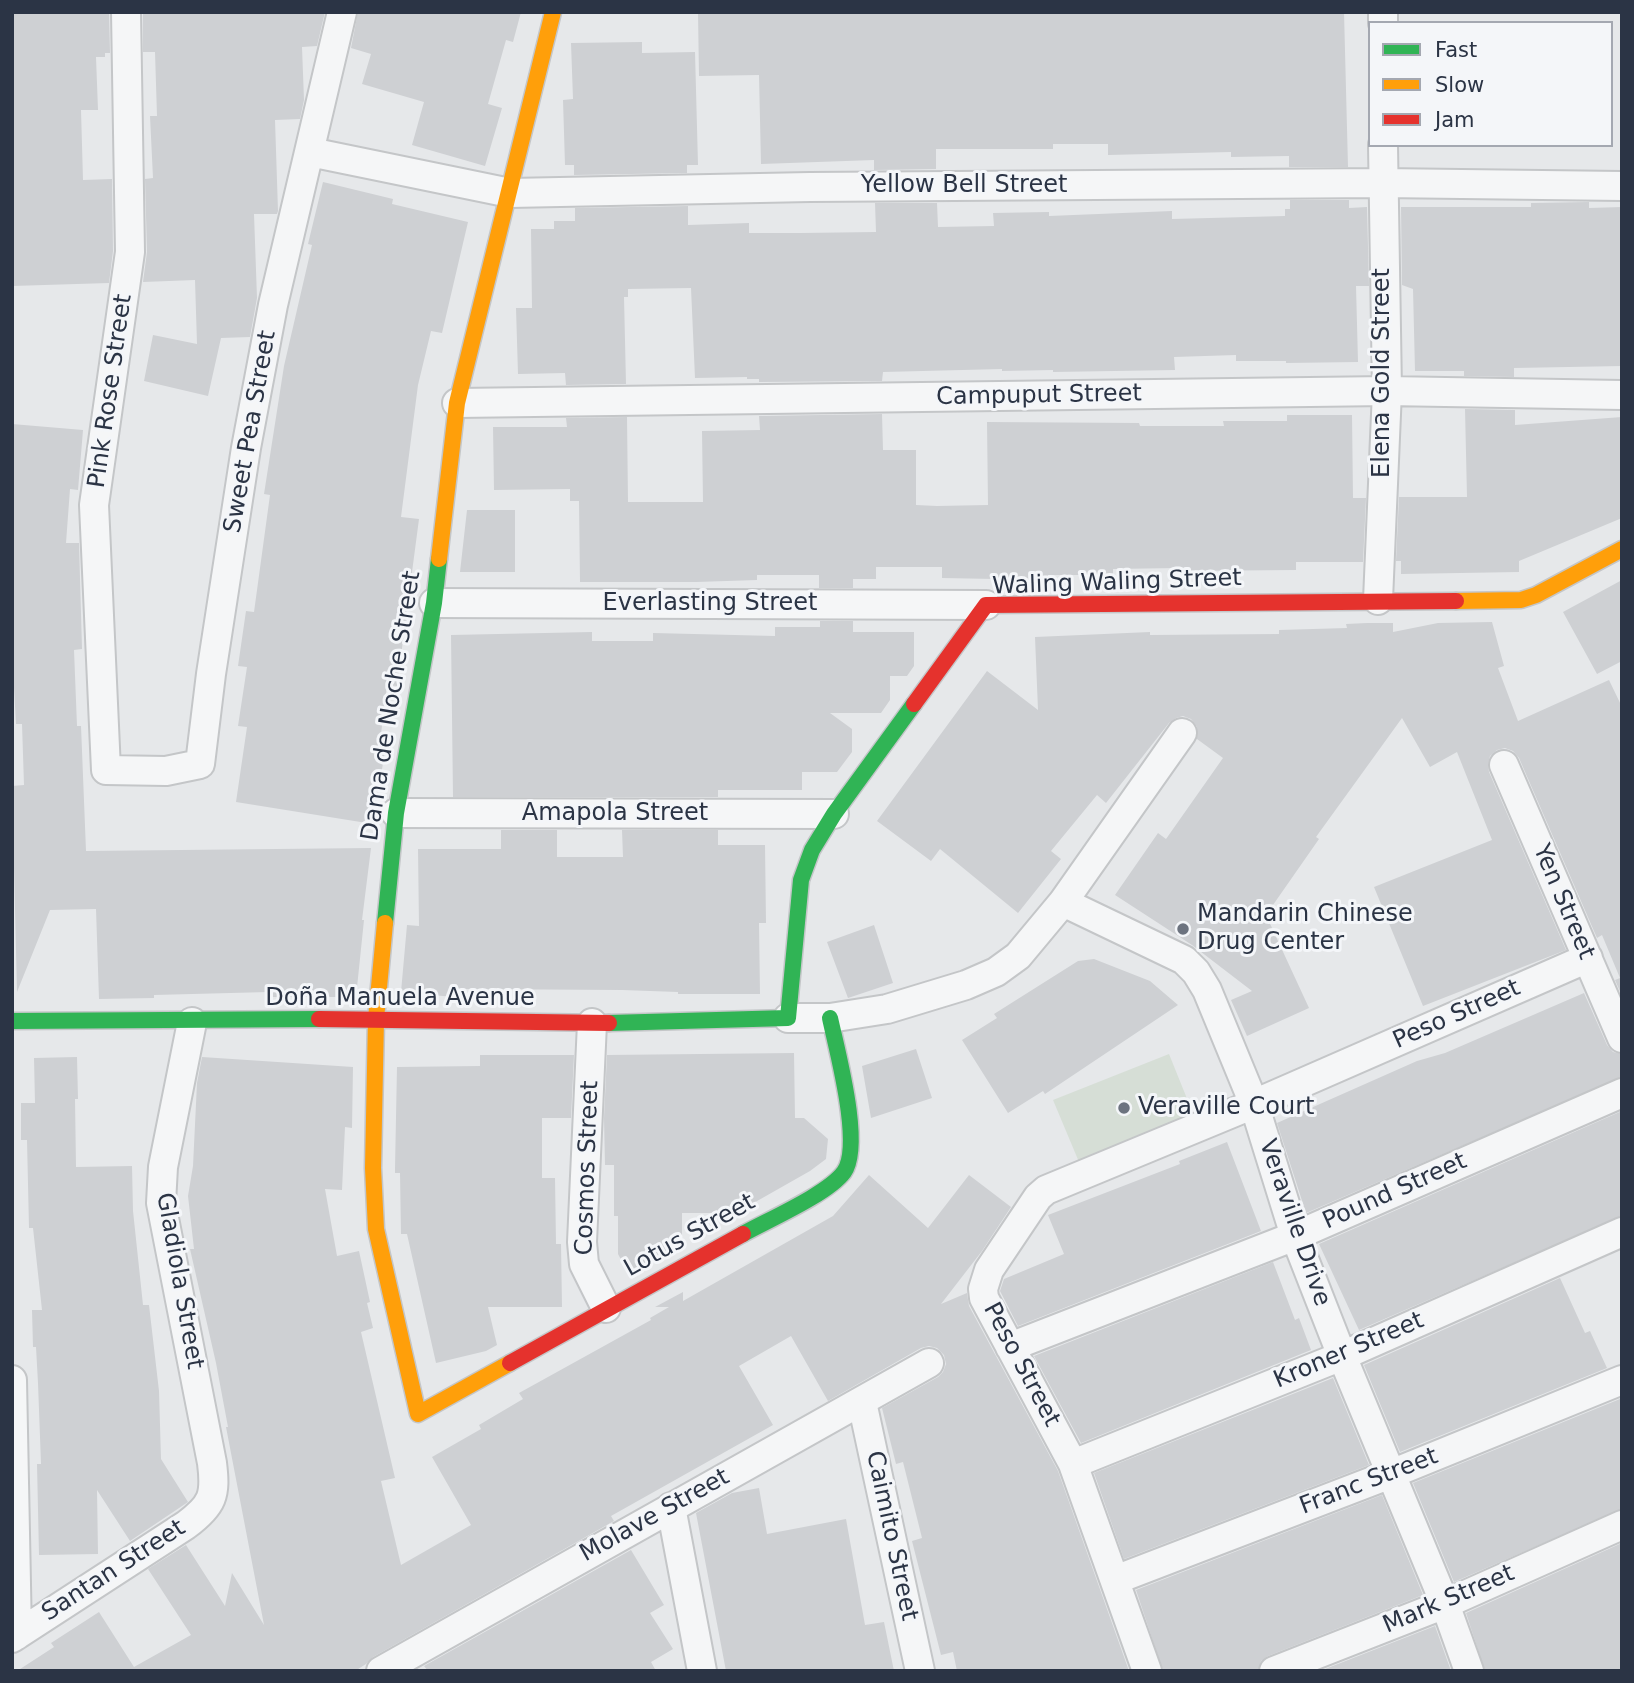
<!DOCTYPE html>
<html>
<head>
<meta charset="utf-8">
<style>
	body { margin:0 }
	#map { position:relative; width:1634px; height:1683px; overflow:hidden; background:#e6e8ea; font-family:"DejaVu Sans",sans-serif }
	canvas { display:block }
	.frame { position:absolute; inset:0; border:14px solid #2b3445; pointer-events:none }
	.legend { position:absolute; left:1368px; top:21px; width:245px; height:126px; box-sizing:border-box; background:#f4f6f9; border:2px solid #a4a8b1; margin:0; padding:9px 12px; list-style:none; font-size:21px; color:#2b3445 }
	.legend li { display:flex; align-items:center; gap:14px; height:35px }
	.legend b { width:35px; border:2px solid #a4a8b1 }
</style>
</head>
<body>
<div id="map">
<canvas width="1634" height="1683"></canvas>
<div class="frame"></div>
<ul class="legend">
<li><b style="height:9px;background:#30b455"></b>Fast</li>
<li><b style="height:9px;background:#ff9f0a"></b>Slow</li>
<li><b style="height:9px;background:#e5322d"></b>Jam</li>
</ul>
</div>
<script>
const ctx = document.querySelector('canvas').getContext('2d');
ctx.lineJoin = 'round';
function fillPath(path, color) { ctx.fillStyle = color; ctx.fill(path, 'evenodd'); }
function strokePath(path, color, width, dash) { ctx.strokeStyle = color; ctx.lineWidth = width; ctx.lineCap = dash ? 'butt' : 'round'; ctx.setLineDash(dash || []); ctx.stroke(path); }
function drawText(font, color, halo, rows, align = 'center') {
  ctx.font = font + ' "DejaVu Sans",sans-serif'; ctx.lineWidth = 6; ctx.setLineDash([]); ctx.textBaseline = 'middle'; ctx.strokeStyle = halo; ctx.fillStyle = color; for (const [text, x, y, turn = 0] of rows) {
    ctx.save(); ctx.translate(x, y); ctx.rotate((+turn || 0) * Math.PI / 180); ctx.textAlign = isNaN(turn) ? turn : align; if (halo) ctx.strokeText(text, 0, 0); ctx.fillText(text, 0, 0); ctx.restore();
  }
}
fillPath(new Path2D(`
	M1169,1054L1194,1116L1079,1162L1053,1100Z`), '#d6ded6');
fillPath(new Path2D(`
	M12,12H109L110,53H105V57H96L98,110H81L83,180L112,179L113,251L109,283L12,286Z
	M143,12H325L317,46L302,47L304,100L300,119L275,120L278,211L277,214H254L257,298L250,337L221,338L208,396L144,381L153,335L197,344L195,280L143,282L147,252L145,179L153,178L150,116H157L155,52H143Z
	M358,12H521L513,42L506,40L488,104L502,108L485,166L412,145L424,102L362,84L371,54L351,48Z
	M698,12H1344L1348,167H1289V156L1231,157V152L1108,155V144H1053V149H936V169L874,170V160L761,164L759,75L699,76Z
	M642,42V53L695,52L698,165H687V173L574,175V165H565L563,100L573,99L571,43Z
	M323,182L393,199L392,204L468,222L442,333L431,331L418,385L401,517L419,519L397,686L387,685L379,750L385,751L373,824L236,802L247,727L238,726L247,667L238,666L246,611L254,612L270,495L264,494L284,366L312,245L308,244Z
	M1290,200H1349V208L1367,207L1369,286H1356L1358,362L1286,363V361H1236V355L1174,357L1175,370L1053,372V370L1002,371V369L883,372L882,381L759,382V379H747V377L695,378L691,288L628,289V297H624L626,384L566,385L565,373L518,374L516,308H532L531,229H554V221H575V208L688,206V225L749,223V233H801L876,232L875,203H937L938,227L994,226L993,213L1049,212V216L1172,211V219L1285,216V209H1290Z
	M1589,202V208L1622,207V366L1514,368V377L1464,376V371H1415L1413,289L1402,285L1401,207H1531V203Z
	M1465,409L1515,410V425L1622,417V518L1519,561V572L1401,574V561H1396L1399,497H1467Z
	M882,414L883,450H916V505L937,506L988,505L987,422L1139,423L1140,426H1224L1223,421H1287V415H1352L1353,498H1366L1363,562H1296V570L1178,571V568L1113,569V575H1048V580L942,578V567H876V579H853V588H819V575H757V580L696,582H580L579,501H570V489L494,490L493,427H567L566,418L627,417L628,502H703L702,431L760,430L759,416Z
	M12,424L83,430L78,490L70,489L66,543H79L82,649L74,650L77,726H81L86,851L371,848L362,920H364L356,997H269V992L154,995V998L99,999L96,909L50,910L17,992L12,786L24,785L22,724H16L12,651Z
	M467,510H515V572H460Z
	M1622,580V661L1597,674L1563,612Z
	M820,621H853V632H914V666L907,676H890V700L881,713H830L852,729V752L837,772H802V790H718V797H453L451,635L592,632V641H653V633L775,636V627H820Z
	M1492,622L1504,666L1498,668L1518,721L1609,680L1622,707V996L1615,980L1620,978L1602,935L1597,938L1519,758L1513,751L1505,748L1497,750L1490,756L1488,764L1489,772L1566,950L1423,1006L1374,887L1492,840L1457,752L1430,767L1402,718L1316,837L1319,839L1266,915L1309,1008L1247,1036L1231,1000L1252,991L1192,945L1115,895L1158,833L1166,839L1223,758L1197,739V727L1191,719L1183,716L1176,718L1169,723L1106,803L1097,795L1051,851L1061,859L1018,913L940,849L931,861L877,821L987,671L1038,710L1035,637L1150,632V635L1279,634V630L1347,628L1346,624L1367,623H1393V632L1438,623Z
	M501,830H557V857H623L622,830H718V845H765L766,923H759L760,994H678V992L622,990L464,989V998L401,992L407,925L419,926L418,849H501Z
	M874,925L893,983L848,998L827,942Z
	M1094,959L1150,981L1178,1005L1045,1094L1043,1091L1008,1113L962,1040L997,1018L994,1014L1078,961Z
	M1584,993L1607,1045L1613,1052L1622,1054V1077L1306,1213L1277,1123L1417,1061L1445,1053Z
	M916,1049L932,1098L871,1118L862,1066Z
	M794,1053L795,1118H804L828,1139L826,1159L810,1171L736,1213H682V1243L628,1273L618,1254V1216H614V1165H605L604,1118L607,1055Z
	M480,1055H574L571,1118H542V1178H555L556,1244H561L562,1307H488L497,1345L486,1351L436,1363L407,1234H401L400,1173H395V1168L397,1067L480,1066Z
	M77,1057L78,1099H75L76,1167L132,1166L133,1211L143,1305H149L159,1391L161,1459L188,1502L130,1541L97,1490L98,1554L39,1555L37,1464H41L38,1383L36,1347H33L32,1310H42L33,1228H29L27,1140H21V1103H35L34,1058Z
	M202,1057L353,1067L352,1128L345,1127L342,1190L325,1189L337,1256L359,1251L370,1302L367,1303L373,1328L361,1332L395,1478L381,1481L401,1565L471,1525L432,1457L481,1429L479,1425L523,1399L519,1393L651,1320L650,1318L669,1307H655L683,1292V1301L833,1216L869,1175L928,1228L969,1175L1011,1207L982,1251L941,1304L967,1293L969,1306L1058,1471L1129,1671H957L953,1652L941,1655L912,1541L922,1538L903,1462L896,1464L882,1408L938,1377L943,1372L946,1364L944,1355L937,1348L929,1346L921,1348L828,1401L791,1336L739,1366L773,1425L611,1516L614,1521L373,1657L366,1664L355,1671H17L54,1647L51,1643L99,1612L134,1667L191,1635L148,1569L186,1545L225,1606L232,1573L264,1625L226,1427H228L216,1363L190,1249H194L188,1196L193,1166L197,1083Z
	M1622,1111V1216L1359,1330L1319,1244Z
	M1227,1142L1261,1231L1018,1326L1000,1291L1004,1279L1064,1254L1048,1215L1180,1164L1179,1161Z
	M1273,1262L1295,1320L1299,1318L1311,1350L1081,1443L1034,1356Z
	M1560,1278L1585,1333L1590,1331L1607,1368L1400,1452L1364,1365Z
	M1333,1378L1369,1465L1124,1559L1094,1473Z
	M1620,1399L1622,1509L1454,1582L1413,1483Z
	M759,1488L767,1534L846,1519L865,1625L884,1622L894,1671H726L696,1513L732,1493Z
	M1382,1495L1423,1595L1268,1656L1261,1661L1258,1671H1163L1136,1590Z
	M1622,1543V1671H1485L1466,1613Z
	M631,1550L664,1605L650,1613L673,1649L651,1662L656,1671H428L424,1666Z
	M1435,1626L1451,1671H1320Z`), '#ced0d3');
const street = new Path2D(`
	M126,12L130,252L94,505L106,770L166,771L200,764L211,674L246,448L273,305L342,12
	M1383,23V12
	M310,152L510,193L810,187L1382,183L1622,186
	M457,403L1387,391L1622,395
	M1378,600L1387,391L1383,145
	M434,603L986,605
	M1504,765L1622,1038
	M396,813L834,814
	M1063,902L1184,960L1196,972L1207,990L1254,1104L1295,1236L1342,1356L1445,1604L1469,1671
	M788,1018H830L887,1009L966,985L996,972L1018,956L1063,902L1182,733
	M592,1023L582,1242L584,1264L606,1308
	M1010,1347L1295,1236L1622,1093
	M12,1380L17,1635
	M862,1402L920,1671
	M1073,1464L1342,1356L1622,1232
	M671,1507L702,1671
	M1115,1580L1391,1474L1622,1380
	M12,1638L186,1525C213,1505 216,1495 212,1463L161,1203L163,1167L192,1022
	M381,1671L929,1363
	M1147,1671L1073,1464L984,1298L983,1289L989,1270L1038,1197L1046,1190L1254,1104L1588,958
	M1274,1671L1445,1604L1622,1525`);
const fast = new Path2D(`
	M385,923L396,813L434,603L439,559
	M12,1021L319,1019
	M609,1023L788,1018L801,880L812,850L834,814L914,704
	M743,1234C768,1220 828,1194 844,1172C863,1145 837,1051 830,1018`);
const slow = new Path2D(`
	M439,559L457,403L553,12
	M1456,601L1521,600L1536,595L1622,549
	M385,923L376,1019L373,1168L376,1229L418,1414L510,1363`);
const jam = new Path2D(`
	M914,704L986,605L1456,601
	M319,1019L609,1023
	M510,1363L743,1234`);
strokePath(street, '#c4c6c8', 32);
strokePath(fast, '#c4c6c8', 19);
strokePath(slow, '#c4c6c8', 19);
strokePath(jam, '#c4c6c8', 19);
strokePath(street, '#f5f6f7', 28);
strokePath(fast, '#30b455', 16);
strokePath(slow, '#ff9f0a', 16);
strokePath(jam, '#e5322d', 16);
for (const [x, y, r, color] of [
	[1183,929,7,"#6c737f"],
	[1124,1108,7,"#6c737f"]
]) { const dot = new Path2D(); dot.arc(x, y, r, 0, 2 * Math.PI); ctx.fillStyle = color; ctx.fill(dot); strokePath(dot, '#f4f6f9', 2.5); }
drawText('24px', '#2b3445', '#f4f6f9', [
	["Yellow Bell Street",964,186],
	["Elena Gold Street",1383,373,-90],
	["Pink Rose Street",111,391,-82],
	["Campuput Street",1039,396,-1],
	["Sweet Pea Street",251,432,-80],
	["Waling Waling Street",1117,583,-2],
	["Everlasting Street",710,604],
	["Dama de Noche Street",392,706,-81],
	["Amapola Street",615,814],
	["Yen Street",1563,902,67],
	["Doña Manuela Avenue",400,999],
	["Peso Street",1457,1015,-24],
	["Cosmos Street",588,1168,-88],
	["Pound Street",1395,1192,-24],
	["Veraville Drive",1294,1223,71],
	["Lotus Street",690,1236,-29],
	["Gladiola Street",179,1281,80],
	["Kroner Street",1349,1351,-23],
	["Peso Street",1021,1365,62],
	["Franc Street",1369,1482,-21],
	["Molave Street",655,1516,-29],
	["Caimito Street",891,1536,78],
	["Santan Street",114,1571,-33],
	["Mark Street",1449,1600,-23]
]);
drawText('24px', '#2b3445', '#f4f6f9', [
	["Mandarin Chinese",1197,915],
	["Drug Center",1197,943],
	["Veraville Court",1138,1108]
], 'left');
</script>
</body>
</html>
